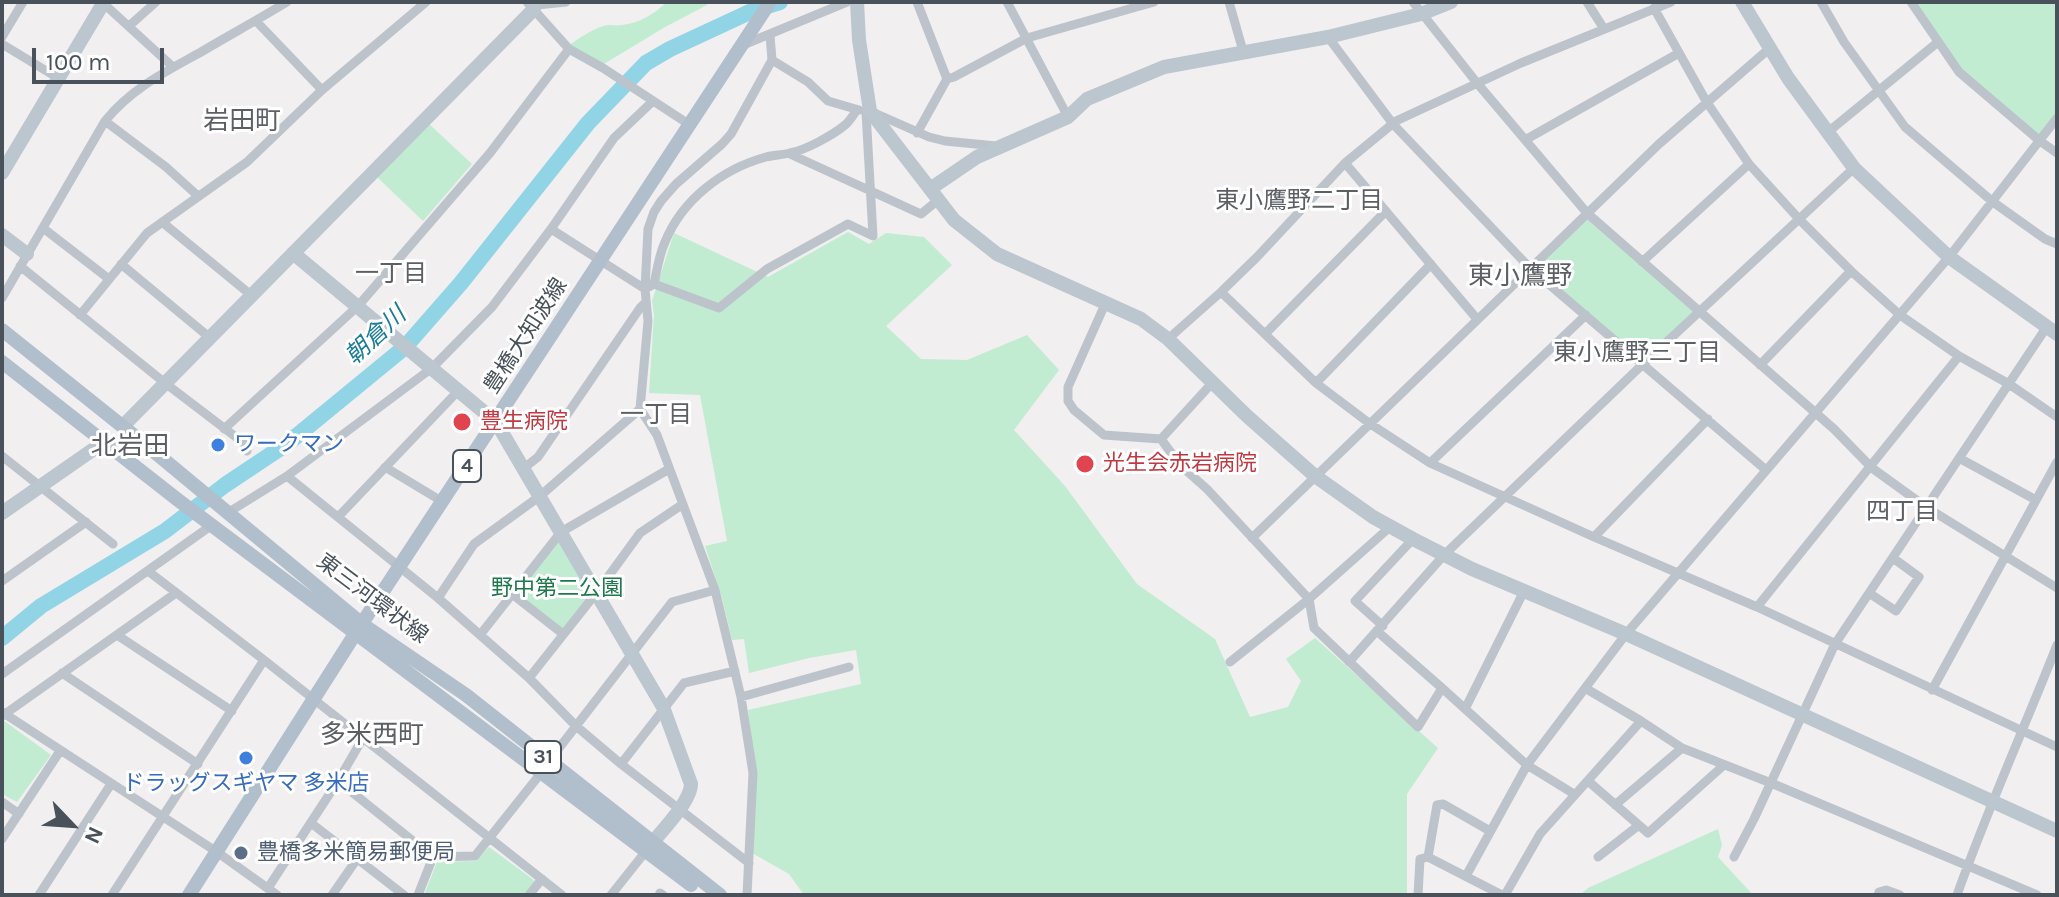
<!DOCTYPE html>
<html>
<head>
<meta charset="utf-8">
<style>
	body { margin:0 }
	#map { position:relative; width:2059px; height:897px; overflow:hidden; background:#f1efef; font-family:Karla,sans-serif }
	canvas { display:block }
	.frame { position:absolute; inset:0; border:4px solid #49525b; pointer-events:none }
	.north { position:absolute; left:32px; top:785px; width:80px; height:80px; -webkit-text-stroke:6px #fff; paint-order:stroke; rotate:115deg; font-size:22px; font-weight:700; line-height:32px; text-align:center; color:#49525b }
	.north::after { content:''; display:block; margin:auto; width:28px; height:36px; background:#49525b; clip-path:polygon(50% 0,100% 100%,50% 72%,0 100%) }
	.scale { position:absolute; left:32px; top:48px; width:132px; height:36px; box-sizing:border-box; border:4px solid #49525b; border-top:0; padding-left:10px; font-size:24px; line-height:28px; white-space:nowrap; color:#49525b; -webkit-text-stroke:6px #fff; paint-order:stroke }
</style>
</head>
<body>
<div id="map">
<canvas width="2059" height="897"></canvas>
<div class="frame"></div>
<div class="north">N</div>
<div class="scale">100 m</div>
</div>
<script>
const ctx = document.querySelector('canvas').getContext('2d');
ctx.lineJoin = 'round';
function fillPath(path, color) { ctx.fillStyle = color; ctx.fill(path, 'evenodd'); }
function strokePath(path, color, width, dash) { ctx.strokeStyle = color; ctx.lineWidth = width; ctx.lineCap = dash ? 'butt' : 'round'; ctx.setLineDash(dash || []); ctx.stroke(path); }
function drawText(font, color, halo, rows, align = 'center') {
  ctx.font = font + ' Karla,"Noto Sans JP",sans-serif'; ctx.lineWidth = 6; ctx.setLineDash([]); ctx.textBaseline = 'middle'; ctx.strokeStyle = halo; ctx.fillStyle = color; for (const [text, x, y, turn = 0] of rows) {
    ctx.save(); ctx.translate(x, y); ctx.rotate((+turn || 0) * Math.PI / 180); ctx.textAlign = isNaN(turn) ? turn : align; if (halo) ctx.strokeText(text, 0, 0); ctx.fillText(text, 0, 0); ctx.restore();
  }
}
fillPath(new Path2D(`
	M667,2H708L707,5L665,27L604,64L569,45C580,38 596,26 609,25C613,25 618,26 622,25C640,23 654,14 667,2Z
	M1911,2H2057V118L2040,141L1959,72Z
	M428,123L472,164L423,221L377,177Z
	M1587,213L1699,313L1643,364L1530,268Z
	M848,232L869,244L886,233L924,237L952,265L886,326L921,359L967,360L1027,335L1059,370L1014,430L1065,486L1137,584L1215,639L1250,717L1288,707L1301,681L1286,659L1315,638L1438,748L1407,794V895H804L789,874L752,853L756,773L748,710L861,684L856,650L809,658L749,673L744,639L732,640L722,598L705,546L727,541L700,395L649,393L654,315L652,301L674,233L768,277Z
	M561,532L597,592L563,634L512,594Z
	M3,720L51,755L17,802L2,794Z
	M1718,829L1722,845L1718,857L1753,895H1580L1588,888Z
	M489,847L535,881L524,895H424L437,862L476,861Z`), '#c1ecd1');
strokePath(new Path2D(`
	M2,638L41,606L165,531L225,485L288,443L405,347L461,283L588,123L646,63L670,49L754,10L780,2`), '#91d4e5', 16);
strokePath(new Path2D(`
	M527,2L569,49L603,68L690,125
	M917,2L947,79
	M1007,2L1068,117
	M1229,2L1243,51
	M1413,2L1477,83L1587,213L1834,429L1872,468L1926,507L2057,588
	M1587,2L1604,29
	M1821,2L1844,42L1905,127L1993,202L2045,239L2057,244
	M1911,2L1959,72L2040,141L2057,153
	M103,3L173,67
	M1654,8L1706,101L1749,164L1799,219L1851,271L1900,315L1959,356L2009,384L2057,417
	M534,9L537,5L566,2
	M256,21L322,90
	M129,26L156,2
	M2,37L23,2
	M1328,37L1393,124L1530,268L1766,470
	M2,44L58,78
	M743,45L847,2
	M772,60L808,82L828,101L859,110
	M105,121L166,167L198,196
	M1828,132L1938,42
	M917,133L947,79L954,77L1027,38L1154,2
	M1525,140L1679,53
	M790,154L921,214L937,201
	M1345,163L1477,319
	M162,222L251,295
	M43,228L109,279
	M551,229L645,289L654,284C657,270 659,255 665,242C682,200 722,169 766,157C774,155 782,155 790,153C806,150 833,135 845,125C850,121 853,115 857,110
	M1642,262L1749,164
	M121,264L209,337
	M20,266L165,383L245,444L247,451
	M654,284L719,308L767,269L848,224L873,236L866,112L870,111L929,137L945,141L996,146
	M1221,292L1316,383L1369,423L1430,463L1594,537L1757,607L2057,747
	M2,298L105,121C132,88 165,72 201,52C230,35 259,19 287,2
	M1106,302L1068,387V401L1074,410L1104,435L1161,439L1180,465L1207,489L1309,599L1314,628L1418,727L1442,688
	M80,315L147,233L247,162L322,90L426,2
	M1265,334L1386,211
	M1168,339L1221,292L1257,257L1345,163L1396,121L1521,63L1671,2
	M1760,365L1851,271
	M1316,383L1431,264
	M224,429L358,306L490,153L569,49
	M1161,439L1213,382
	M2,456L113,544
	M1959,458L2036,500
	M1430,463L1586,315
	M385,467L443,502
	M524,468L538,457L640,308L646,302
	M287,476L438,598L529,678L576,726L621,764L749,863
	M229,512L287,476L432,368L492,307L551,229L614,138L653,101
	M338,517L459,390
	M1594,537L1708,419
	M1252,538L1659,144L1770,48
	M148,571L264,660L562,895
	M2,581L86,522
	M1869,593L1896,611L1919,577L1893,558
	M512,594L563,634
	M438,598L474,544L540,496L640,409
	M1757,607L1959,356
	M1383,626L1355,601L1413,539
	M1378,632L1442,688L1527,765L1574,794
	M117,635L232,711
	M480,635L561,532L669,469
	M1230,662L1309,599L1390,527
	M1349,662L1444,555L1643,364L1854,168
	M62,673L198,764
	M2,674L212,525
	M529,678L597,592L640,533L683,504
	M1585,688L1641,721L1682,748L1771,783L2037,895
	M1932,690L2057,462
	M741,697L849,667
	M1465,709L1524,591
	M2,712L217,852L277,895
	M2,716L176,593
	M549,761L672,602L715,590
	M621,764L684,683L735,671
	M338,781L433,857L475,856L541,773
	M1588,781L1648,833L1724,765
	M2,802L19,814
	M1615,805L1682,748
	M311,823L404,895
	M1490,831L1443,804L1437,805L1428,857L1502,895
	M2,839L60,751
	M1598,857L1639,825
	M1734,857L1754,819L1835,644L2046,328
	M1466,876L1527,765L1626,634L1949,257L2057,118
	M268,888L338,781L363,738
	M39,895L111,784
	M112,895L264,660
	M332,895L357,859
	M418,895L433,857
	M529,895L542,879
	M611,895L646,851
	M659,895L660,893L663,895
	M747,895L753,773L741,697L715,590L657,435L640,409L648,321L645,289L648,229L654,212L661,201L676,184L722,144L731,134L772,60L770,35
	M1418,895L1420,859L1428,857
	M1505,895L1540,834L1641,721
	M1878,895L1879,892L1886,890L1900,895
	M1957,895C1987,810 2024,729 2057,645`), '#bcc3cb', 9);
strokePath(new Path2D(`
	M857,2L859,40L870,111L954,220L997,254L1141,319L1168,339L1247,416L1315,476L1373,517L1413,539L1472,569L1626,634L2057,831
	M1742,2L1788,78L1854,168L1949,257L2057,334
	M2,173L104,2
	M930,189L977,157L1068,117L1087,99L1164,67L1328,37L1421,14L1451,2
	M2,235L27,254
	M293,253L496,422L663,707L691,784C691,802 659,834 647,849
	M123,426L534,9
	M2,513L104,442`), '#bcc6cf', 14);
strokePath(new Path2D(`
	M2,330L157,454L362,624L466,695L720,895
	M2,362L178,500L691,885
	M189,895L355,634L770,2`), '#b1bfcc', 14);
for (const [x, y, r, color] of [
	[462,422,10,"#e0444e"],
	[218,445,8,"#3f7fe0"],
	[1085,464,10,"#e0444e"],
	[246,758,8,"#3f7fe0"],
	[241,853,8,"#5c6f8a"]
]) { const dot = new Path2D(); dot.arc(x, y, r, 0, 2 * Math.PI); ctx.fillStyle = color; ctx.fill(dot); strokePath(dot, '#fff', 3); }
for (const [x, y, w] of [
	[467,466,28],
	[543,757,36]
]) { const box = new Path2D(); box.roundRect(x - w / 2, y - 16, w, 32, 6); ctx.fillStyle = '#fff'; ctx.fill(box); strokePath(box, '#49525b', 2); }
drawText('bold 20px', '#49525b', null, [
	["4",467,466],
	["31",543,757]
]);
drawText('22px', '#49525b', '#fff', [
	["豊橋大知波線",526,336,-57],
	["東三河環状線",372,599,37]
]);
drawText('22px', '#be3a42', '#fff', [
	["豊生病院",480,422],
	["光生会赤岩病院",1103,464]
], 'left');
drawText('22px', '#366cbe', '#fff', [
	["ワークマン",234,445],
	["ドラッグスギヤマ 多米店",246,784,"center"]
], 'left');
drawText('22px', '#1e784b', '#fff', [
	["野中第二公園",557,589]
]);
drawText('22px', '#4e5e75', '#fff', [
	["豊橋多米簡易郵便局",257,853]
], 'left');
drawText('24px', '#5c5f64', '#fff', [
	["東小鷹野二丁目",1299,201],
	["一丁目",391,274],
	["東小鷹野三丁目",1637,353],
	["一丁目",656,415],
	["四丁目",1902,512]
]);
drawText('italic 24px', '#177d99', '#fff', [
	["朝倉川",376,336,-43]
]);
drawText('26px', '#5c5f64', '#fff', [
	["岩田町",242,122],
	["東小鷹野",1520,277],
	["北岩田",130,447],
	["多米西町",372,736]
]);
</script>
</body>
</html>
